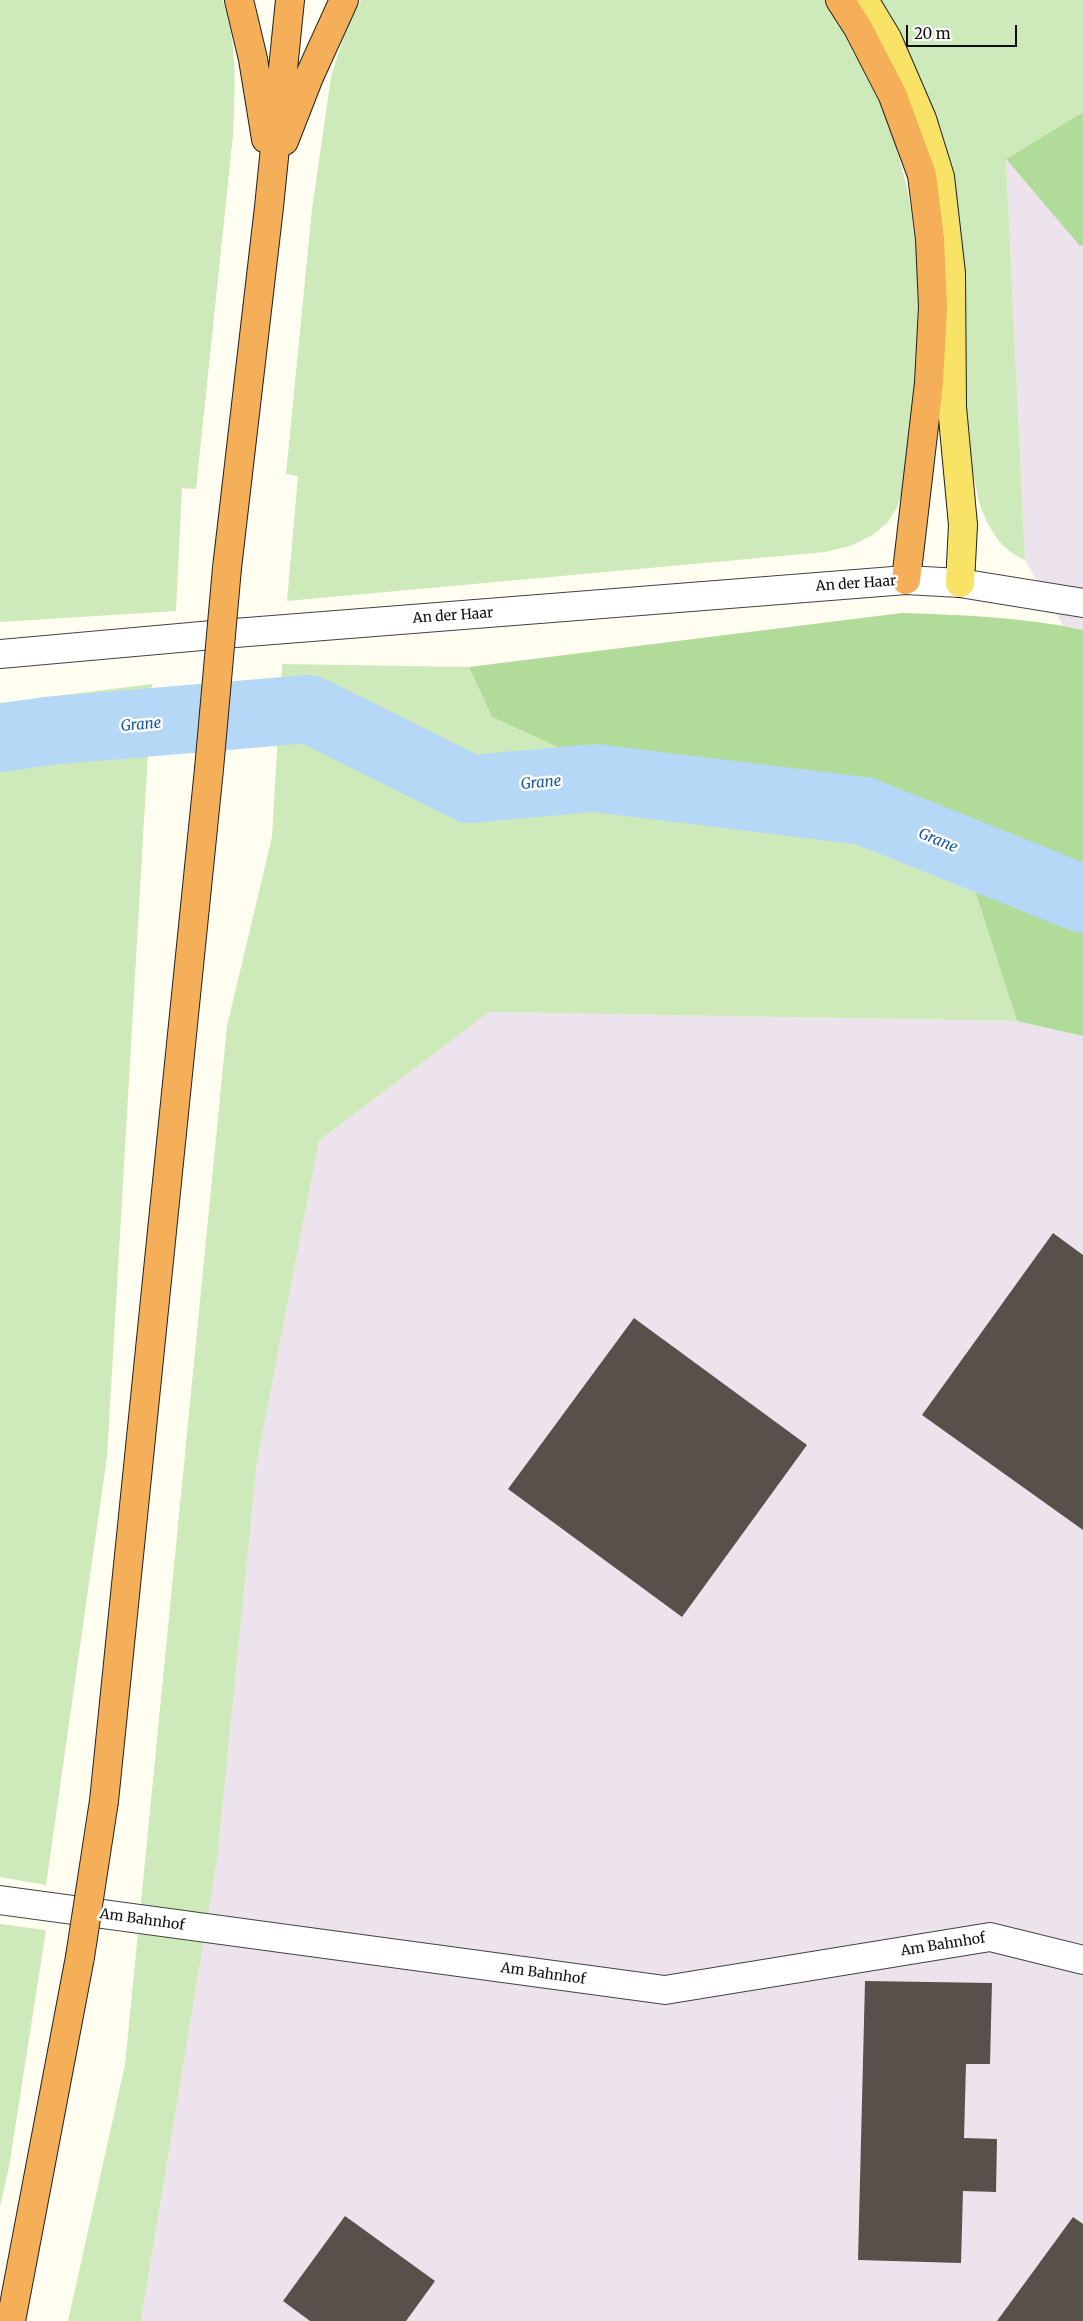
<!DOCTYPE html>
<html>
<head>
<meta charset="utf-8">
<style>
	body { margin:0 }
	#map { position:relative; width:1083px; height:2321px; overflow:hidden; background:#fffef1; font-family:Merriweather,serif }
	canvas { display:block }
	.scale { position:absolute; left:906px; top:25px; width:111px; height:22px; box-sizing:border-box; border:2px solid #0f0f0f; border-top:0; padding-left:6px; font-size:15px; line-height:18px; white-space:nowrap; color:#0f0f0f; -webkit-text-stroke:4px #fff; paint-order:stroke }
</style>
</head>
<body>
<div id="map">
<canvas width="1083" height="2321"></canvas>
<div class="scale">20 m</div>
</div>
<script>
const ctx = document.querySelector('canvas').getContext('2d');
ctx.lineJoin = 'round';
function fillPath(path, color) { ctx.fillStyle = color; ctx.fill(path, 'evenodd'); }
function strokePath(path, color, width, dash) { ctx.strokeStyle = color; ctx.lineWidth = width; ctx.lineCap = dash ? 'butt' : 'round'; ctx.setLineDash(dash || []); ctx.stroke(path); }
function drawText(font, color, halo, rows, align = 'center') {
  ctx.font = font + ' Merriweather,serif'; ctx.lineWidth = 5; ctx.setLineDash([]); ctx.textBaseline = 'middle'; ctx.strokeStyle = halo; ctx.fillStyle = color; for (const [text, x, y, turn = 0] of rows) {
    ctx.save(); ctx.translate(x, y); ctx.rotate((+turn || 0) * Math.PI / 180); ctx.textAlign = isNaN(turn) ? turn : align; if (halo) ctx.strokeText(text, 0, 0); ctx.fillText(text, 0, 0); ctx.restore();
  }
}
fillPath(new Path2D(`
	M1006,159L1080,245H1083V630L1063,626L1025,560Z
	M489,1012L1017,1021L1083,1036V2321H141L217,1861L257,1462L319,1141Z`), '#ede3ed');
fillPath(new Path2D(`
	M0,0H223C238,44 235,90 233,135L196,489L182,488L176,611L0,622Z
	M361,0H825L866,69L891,128L908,191L921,283L916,389L903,489L897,507L888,522L873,535L850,546L825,552L287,601L298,476L286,474L312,209L331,77L344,35Z
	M877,0H1083V112L1006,159L1025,560C998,548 988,527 979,502Z
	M282,664L469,667L492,717L601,767L963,854L1017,1021L489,1012L319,1141L257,1462L217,1861L141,2321H68L125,2065L227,1026L272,837Z
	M152,684L107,1457L46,1885L0,1877V703Z
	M0,1924L46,1930L9,2167L0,2207Z`), '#ceeaba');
fillPath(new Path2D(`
	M1083,112V245L1080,246L1006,159Z
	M902,613C962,615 1024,617 1083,630V1036L1017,1021L963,854L601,767L492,717L469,667Z`), '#b0db99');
strokePath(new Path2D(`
	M0,738L47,731L309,709L470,789L594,778L864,811L1083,899`), '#b5d8f7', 68);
fillPath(new Path2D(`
	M1053,1233L1083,1255V1530L922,1415Z
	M634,1318L807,1445L682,1617L508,1489Z
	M865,1981L992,1983L990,2064H966L964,2138L997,2139L996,2192L963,2191L961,2263L858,2260Z
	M345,2216L435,2281L406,2321H310L283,2301Z
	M1073,2217L1083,2224V2321H997Z`), '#58514b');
const minor = new Path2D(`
	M0,654L235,633L906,580L960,583L1083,603
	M0,1900L665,1990L990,1937L1083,1960`);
const major = new Path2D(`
	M864,0L887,38L922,119L940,177L951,273L952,407L963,525L960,583`);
const highway = new Path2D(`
	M239,0L253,59L266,139
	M840,0L858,28L893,96L922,175L930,239L933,307L929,383L906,580
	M284,141L309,77L344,0
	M227,568L269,207L290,0
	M104,1801L209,769
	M11,2321L80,1957`);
strokePath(minor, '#424242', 30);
strokePath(major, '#202020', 30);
strokePath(highway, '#202020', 30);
strokePath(minor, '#fff', 28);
strokePath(major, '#f9e366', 28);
strokePath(highway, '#f5af59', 28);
const highwayBridge = new Path2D(`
	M209,769L227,568
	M80,1957L104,1801`);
strokePath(highwayBridge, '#202020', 30, []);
strokePath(highwayBridge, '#f5af59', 28);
drawText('14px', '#0f0f0f', '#fff', [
	["An der Haar",856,584,-4],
	["An der Haar",453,616,-4],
	["Am Bahnhof",142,1920,8],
	["Am Bahnhof",943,1945,-9],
	["Am Bahnhof",543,1974,8]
]);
drawText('italic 15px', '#1658a3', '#fff', [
	["Grane",141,725,-5],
	["Grane",541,783,-5],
	["Grane",938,841,22]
]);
</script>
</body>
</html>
